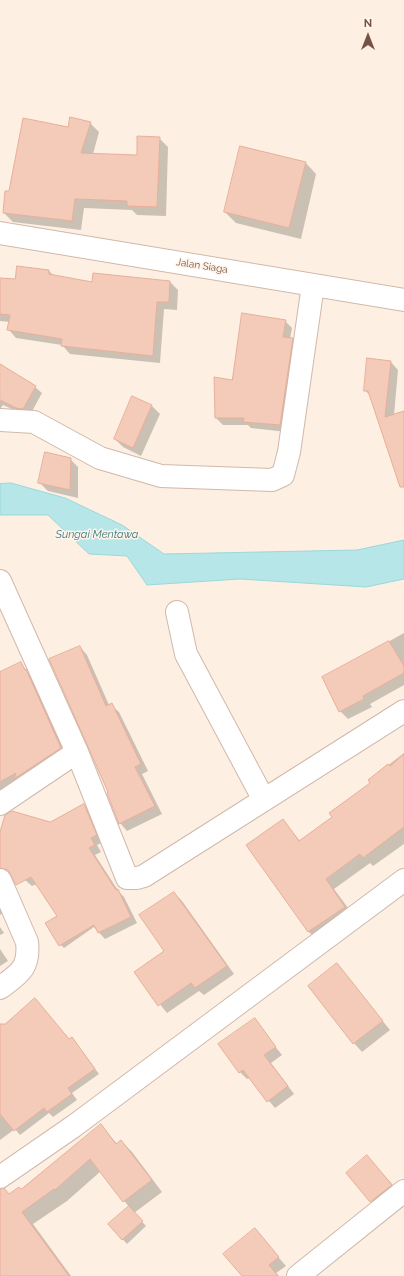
<!DOCTYPE html>
<html>
<head>
<meta charset="utf-8">
<style>
	body { margin:0 }
	#map { position:relative; width:404px; height:1276px; overflow:hidden; background:#fdf0e2; font-family:Raleway,sans-serif }
	canvas { display:block }
	.north { position:absolute; left:348px; top:16px; width:40px; height:40px; -webkit-text-stroke:3px #fff4ea; paint-order:stroke; rotate:0deg; font-size:11px; font-weight:700; line-height:16px; text-align:center; color:#775347 }
	.north::after { content:''; display:block; margin:auto; width:14px; height:18px; background:#775347; clip-path:polygon(50% 0,100% 100%,50% 72%,0 100%) }
</style>
</head>
<body>
<div id="map">
<canvas width="404" height="1276"></canvas>
<div class="north">N</div>
</div>
<script>
const ctx = document.querySelector('canvas').getContext('2d');
ctx.lineJoin = 'round';
function fillPath(path, color) { ctx.fillStyle = color; ctx.fill(path, 'evenodd'); }
function strokePath(path, color, width, dash) { ctx.strokeStyle = color; ctx.lineWidth = width; ctx.lineCap = dash ? 'butt' : 'round'; ctx.setLineDash(dash || []); ctx.stroke(path); }
function drawText(font, color, halo, rows, align = 'center') {
  ctx.font = font + ' Raleway,sans-serif'; ctx.lineWidth = 3; ctx.setLineDash([]); ctx.textBaseline = 'middle'; ctx.strokeStyle = halo; ctx.fillStyle = color; for (const [text, x, y, turn = 0] of rows) {
    ctx.save(); ctx.translate(x, y); ctx.rotate((+turn || 0) * Math.PI / 180); ctx.textAlign = isNaN(turn) ? turn : align; if (halo) ctx.strokeText(text, 0, 0); ctx.fillText(text, 0, 0); ctx.restore();
  }
}
const water = new Path2D(`
	M11,483L65,498L122,525L164,554L357,550L404,540V579L366,587L240,579L147,585L127,556L89,554L48,515H0V484Z`);
fillPath(water, '#b6e6e8');
strokePath(water, '#9bd7da', 1);
fillPath(new Path2D(`
	M90,123L99,132L93,154L138,156L159,138L168,147L166,216L137,215L132,210L84,208L81,230L13,222L4,213L9,192L68,128Z
	M305,162L316,174L301,239L236,223L225,212Z
	M49,271L54,276L93,283L94,274L170,282L178,290L177,310L164,309L160,363L70,354L62,345L16,338L9,330L10,322L0,321V279L16,280Z
	M285,321L292,328L290,339L299,346L287,432L251,428L248,425H223L216,418L233,381Z
	M390,361L398,370L394,415L404,412V476L371,397L365,390Z
	M0,365L35,387L42,393L30,415L23,414L3,405L0,409Z
	M132,397L152,406L160,414L141,456L123,447L115,439Z
	M70,459L78,467V498L48,491L39,482Z
	M404,633V685L370,704L372,707L348,719L340,711L323,678Z
	M80,647L87,655L109,705H111L119,712L148,771L142,774L162,814L127,831L120,823L110,793Z
	M20,663L31,676L66,754L0,790V673Z
	M404,753V844L373,866L370,863L334,889L354,916L318,941L309,932L248,845L283,820L300,841L333,817L372,783L369,780Z
	M84,806L91,812L103,842L97,845L101,852L95,855L119,892L124,897L137,923L105,939L94,927L64,948L57,941L58,916L37,884L32,886L25,880L0,837L50,823Z
	M174,893L182,901L234,974L204,995L199,991L167,1013L135,973L166,951Z
	M0,906L3,913L0,915Z
	M0,927L4,933L0,935Z
	M0,949L8,961L0,966Z
	M337,965L390,1030L362,1052L354,1043Z
	M36,1001L70,1040L76,1043L99,1074L72,1093L77,1100L53,1117L49,1113L20,1135L15,1129L0,1140V1028Z
	M254,1020L282,1055L271,1063L294,1094L275,1108L250,1078L247,1079L240,1072L220,1044Z
	M101,1125L117,1144L121,1141L132,1152L162,1192L134,1213L146,1226L127,1244L109,1224L129,1207L101,1171L67,1201L33,1224L71,1276H0V1193L9,1195L21,1190Z
	M367,1156L400,1193L379,1210L347,1173Z
	M255,1230L286,1266L276,1273L279,1276H243Z`), '#0003');
const building = new Path2D(`
	M70,117L91,122L81,153L137,155V136L160,137L157,207L127,206V201L75,199L72,221L3,213L5,191H9L23,118L68,127Z
	M240,146L306,162L289,228L224,212Z
	M17,266L49,270V274L92,282L93,273L170,281L169,302H157L153,356L61,346L62,339L7,330L10,315L0,314V278L15,279Z
	M242,313L286,320L283,337L293,338L280,425L243,422L244,418H215L214,377L232,380Z
	M367,358L391,361L385,417L404,411V487H400L368,391H364Z
	M0,364L36,386L23,409L16,408L0,400Z
	M132,396L152,405L133,448L114,439Z
	M45,452L71,458L70,490L38,483Z
	M389,641L404,666V673L363,696L364,699L339,712L322,677Z
	M80,646L106,706L112,703L141,764L135,767L155,806L119,824L107,793L108,792L49,659Z
	M21,662L25,670L26,669L61,748L14,779L16,773L0,782V672Z
	M404,754V827L363,858L360,854L326,879L345,907L308,932L246,845L283,819L299,841L332,817L329,813L370,783L368,780L388,764L390,766Z
	M84,804L97,835L91,838L95,845L89,848L116,890L118,889L131,917L98,933L94,925L59,946L45,923L57,916L31,877L16,885L8,870L0,868V832L5,815L12,811L50,822Z
	M174,892L227,966L195,988L191,983L158,1006L134,972L164,951L139,915Z
	M337,963L383,1021L353,1044L308,986Z
	M35,998L69,1039L72,1037L95,1069L68,1088L72,1094L47,1112L44,1108L14,1131L0,1114V1024H5Z
	M255,1018L276,1047L264,1055L288,1086L267,1102L243,1070L239,1073L218,1044Z
	M101,1124L116,1144L121,1140L152,1180L123,1202L90,1159L55,1190L54,1189L22,1212L69,1276H0V1189L4,1188L9,1194L19,1187L21,1189Z
	M367,1155L392,1185L370,1202L346,1173Z
	M129,1206L143,1221L122,1240L108,1224Z
	M255,1228L279,1257L269,1265L278,1276H242L223,1254Z`);
fillPath(building, '#f4cab8');
strokePath(building, '#e8ae98', 1);
const minor = new Path2D(`
	M0,233L404,300
	M0,420L34,422L100,458L161,476L272,480L283,475L289,452L313,285
	M0,581L77,752L127,878H137L144,876L404,711
	M177,612L186,654L264,800
	M0,804L77,752
	M0,880L27,942C30,968 19,974 0,988
	M0,1177L74,1126L404,880
	M298,1276L404,1191`);
strokePath(minor, '#d1b8ab', 24);
strokePath(minor, '#fff', 22);
drawText('10px', '#775347', '#fff4ea', [
	["Jalan Siaga",202,266,9]
]);
drawText('italic 11px', '#3a787d', '#fff4ea', [
	["Sungai Mentawa",97,535]
]);
</script>
</body>
</html>
